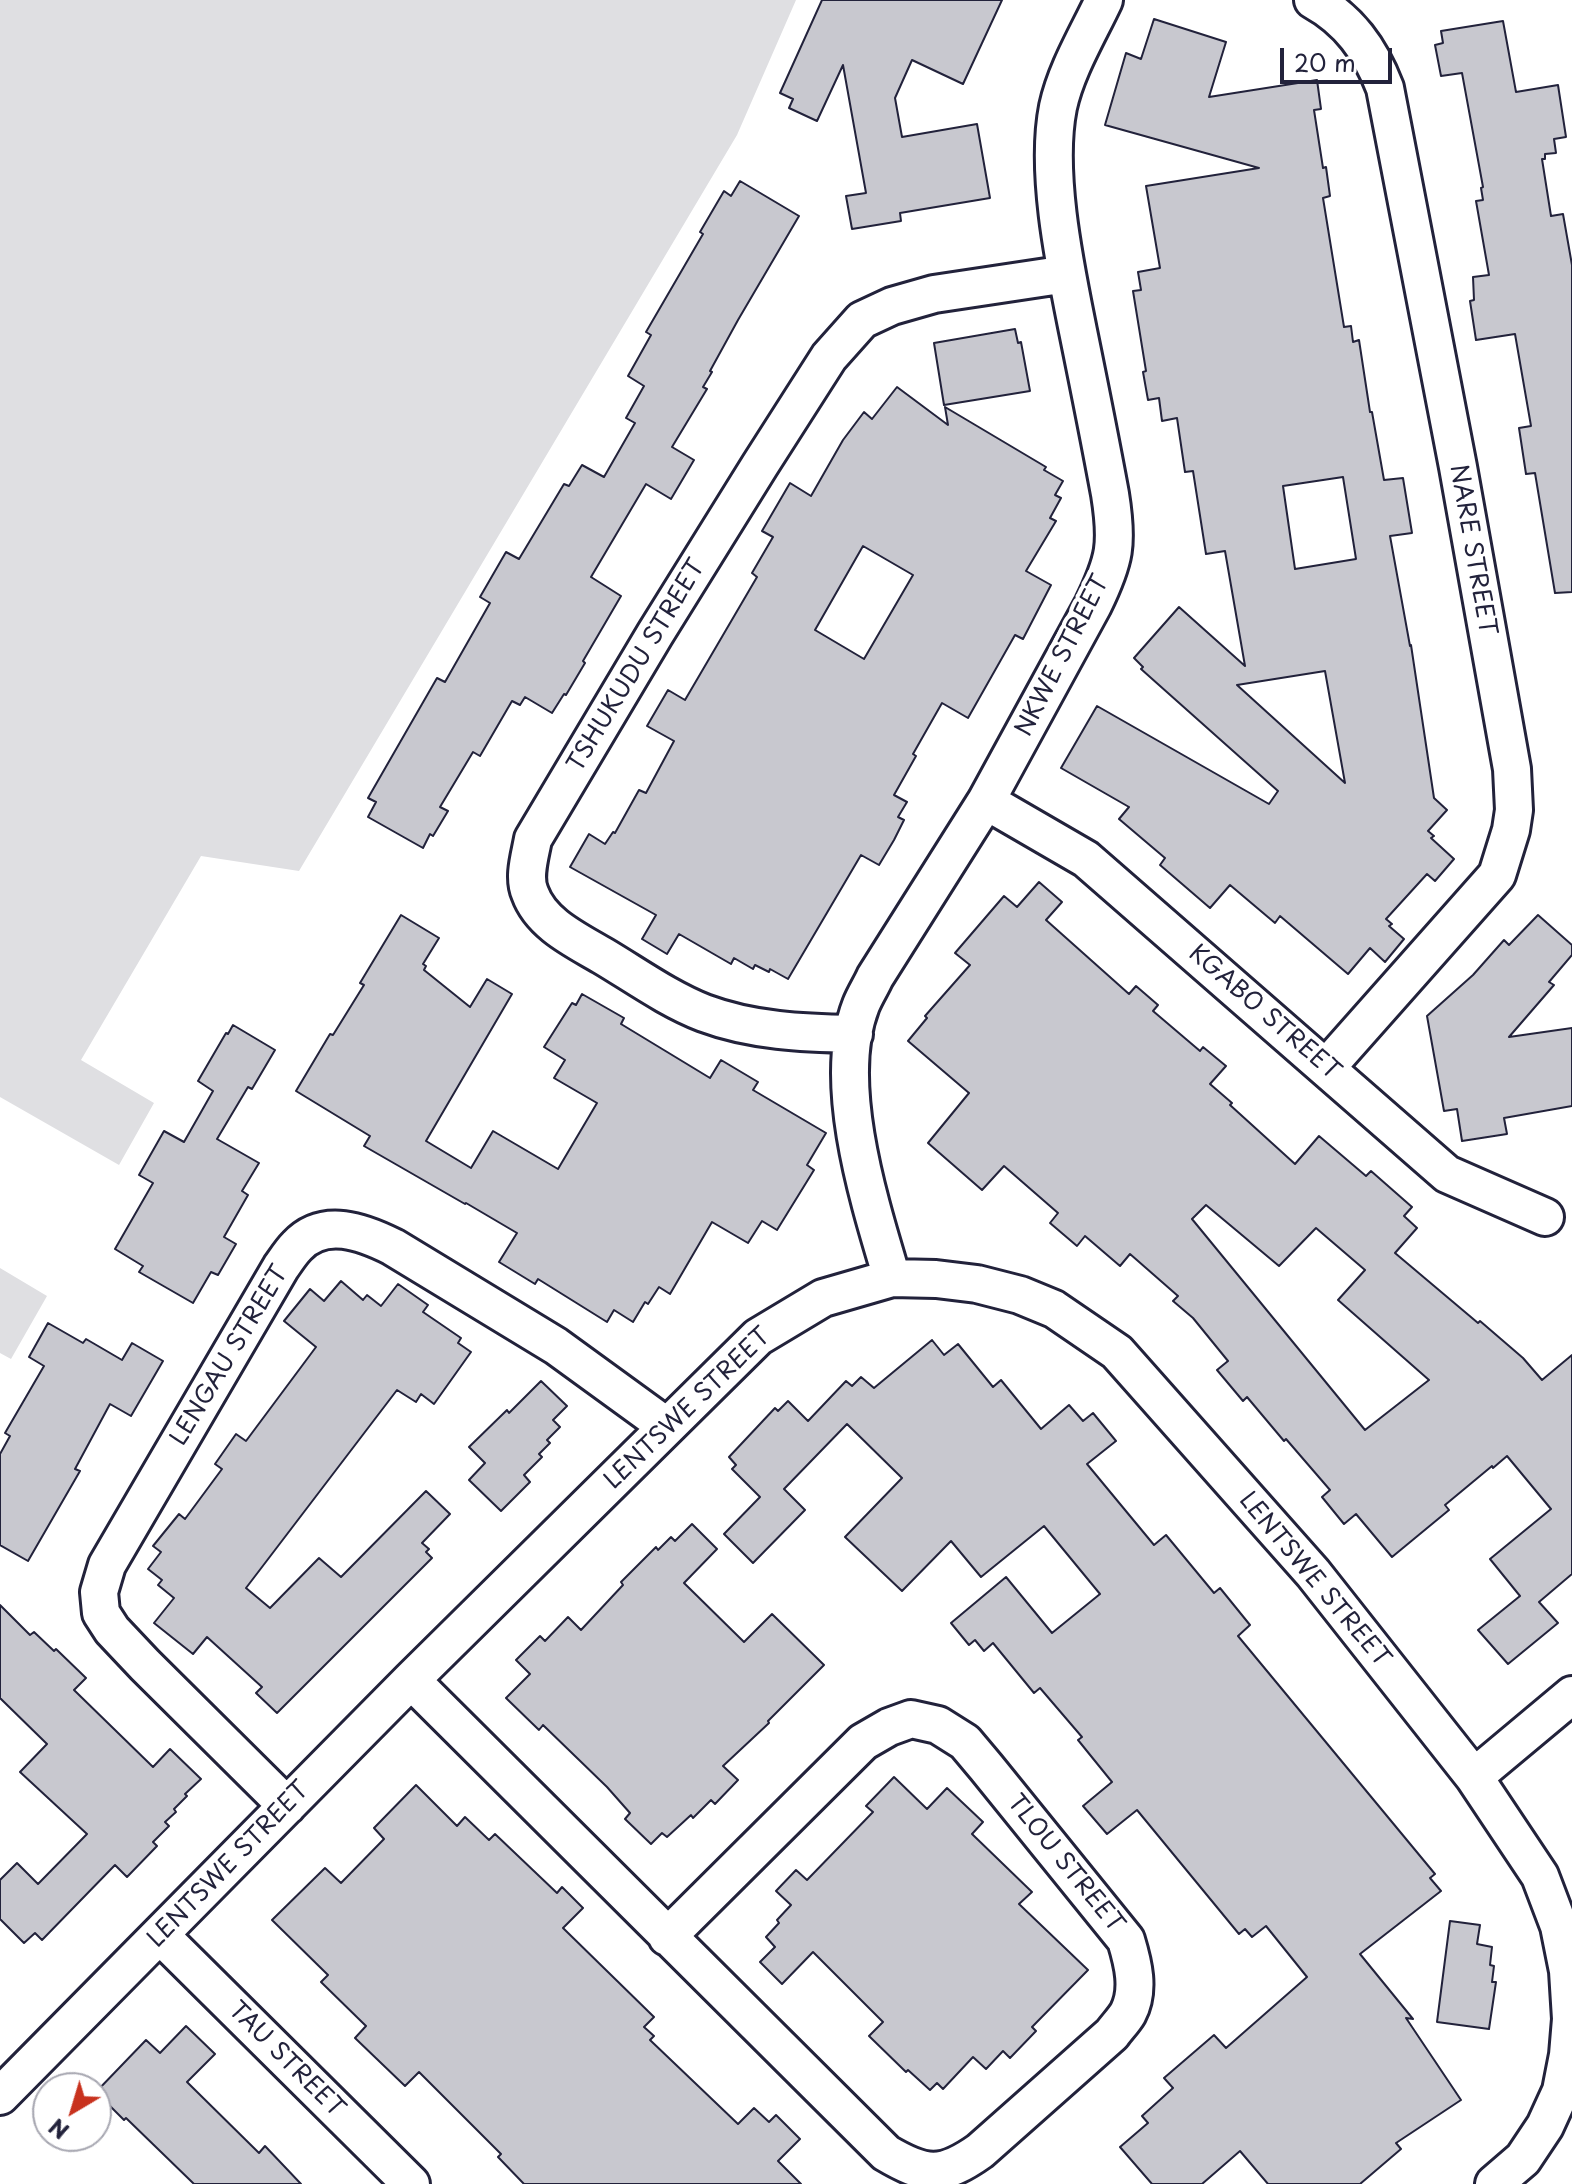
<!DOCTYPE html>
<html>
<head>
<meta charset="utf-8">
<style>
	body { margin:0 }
	#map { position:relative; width:1572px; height:2184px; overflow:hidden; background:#fff; font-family:"Playpen Sans",sans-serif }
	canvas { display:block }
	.north { position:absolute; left:32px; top:2072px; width:80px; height:80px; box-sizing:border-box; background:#fff; border:2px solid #a7a7b1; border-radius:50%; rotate:218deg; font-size:22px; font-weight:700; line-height:32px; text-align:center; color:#22223b }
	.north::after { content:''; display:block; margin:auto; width:28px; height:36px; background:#c8321e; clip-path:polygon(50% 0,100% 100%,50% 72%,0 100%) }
	.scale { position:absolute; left:1280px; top:48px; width:112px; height:36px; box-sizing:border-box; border:4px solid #22223b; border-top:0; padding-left:10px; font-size:24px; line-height:28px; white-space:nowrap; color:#22223b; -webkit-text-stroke:6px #fff; paint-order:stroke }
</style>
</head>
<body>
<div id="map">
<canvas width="1572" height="2184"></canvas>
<div class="north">N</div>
<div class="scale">20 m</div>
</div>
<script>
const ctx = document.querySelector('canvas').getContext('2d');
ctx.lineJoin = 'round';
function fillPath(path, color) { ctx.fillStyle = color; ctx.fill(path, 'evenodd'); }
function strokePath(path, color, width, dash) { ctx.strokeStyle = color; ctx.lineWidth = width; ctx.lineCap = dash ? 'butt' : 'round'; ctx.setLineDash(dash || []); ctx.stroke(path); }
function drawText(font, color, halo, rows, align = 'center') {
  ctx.font = font + ' "Playpen Sans",sans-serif'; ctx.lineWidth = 8; ctx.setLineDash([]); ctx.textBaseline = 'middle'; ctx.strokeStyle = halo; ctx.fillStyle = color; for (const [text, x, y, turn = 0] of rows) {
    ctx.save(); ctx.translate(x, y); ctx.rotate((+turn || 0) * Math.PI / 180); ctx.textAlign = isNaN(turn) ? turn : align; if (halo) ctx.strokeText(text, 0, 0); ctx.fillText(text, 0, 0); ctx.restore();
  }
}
fillPath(new Path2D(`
	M0,0H796L737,135L299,871L201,856L81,1060L154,1103L119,1165L0,1097Z
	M0,1268L47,1296L11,1359L0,1353Z`), '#dfdfe2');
const building = new Path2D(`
	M822,0H1002L963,84L912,60L895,98L902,137L977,124L990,198L900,213L901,221L852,229L846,196L866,193L843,65L817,121L789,108L793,99L780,93Z
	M1154,19L1226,42L1209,97L1317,80L1321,109L1314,110L1323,168L1326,167L1330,196L1323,198L1344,327L1351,326L1353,342L1359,340L1370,412H1372L1384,480L1403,478L1412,533L1390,536L1410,646L1411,645L1434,798L1447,810L1428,831L1434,836L1431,838L1454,859L1435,881L1427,874L1386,919L1392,924L1389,926L1404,939L1385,962L1370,948L1348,974L1280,916L1275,923L1230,885L1210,908L1160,865L1165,858L1119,819L1129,807L1061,768L1097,706L1269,804L1278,791L1141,669L1143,667L1134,658L1179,607L1245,666L1225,551L1206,554L1193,471L1185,472L1177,418L1162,421L1159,398L1148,400L1143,372L1146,371L1133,291L1141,290L1138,272L1160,268L1146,186L1259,168L1105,125L1126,53L1141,59ZM1343,477L1356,559L1295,569L1283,486ZM1325,671L1345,783L1237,685Z
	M1503,21L1516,92L1558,85L1566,137L1554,139L1556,153L1545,154V159H1542L1551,216L1563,214L1572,265V592L1555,593L1535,473L1526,474L1519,428L1531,426L1515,334L1476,340L1470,301L1474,300L1473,277L1489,275L1476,201L1483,200L1481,188L1483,187L1462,73L1441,76L1435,45L1443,43L1441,31Z
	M740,181L799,216L738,320L710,371L712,372L703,387L707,389L672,447L694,460L671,499L646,484L591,577L621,596L583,661L585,663L566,695L564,694L552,713L525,697L520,705L512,701L480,756L473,752L440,807L448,811L433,836L430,834L423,848L368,817L376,802L368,798L437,678L445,682L490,603L480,597L506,552L519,559L564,484L569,486L582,465L604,477L635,423L626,418L644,386L628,376L651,335L646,332L703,234L700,232L724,191L731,196Z
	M1015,329L1018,343L1021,342L1030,391L944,405L934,343Z
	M897,387L948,425L945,407L1046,467L1044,470L1063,481L1055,495L1061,498L1050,518L1056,521L1026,571L1051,585L1023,639L1015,635L968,718L942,703L913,754L916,756L894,795L907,802L898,817L904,820L894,840L879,865L861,855L788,979L770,969L769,972L755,965L753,969L734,958L731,964L679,934L667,954L642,939L656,915L570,867L589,834L605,844L613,832L615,833L639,790L646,793L674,741L647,726L668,690L685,700L757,577L752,573L773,537L762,531L790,483L811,496L843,440L864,412L872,419ZM863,546L913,575L864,659L815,630Z
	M1039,882L1062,902L1046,920L1129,994L1136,986L1158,1005L1153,1011L1200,1051L1203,1047L1226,1066L1210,1084L1232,1103L1230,1105L1295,1164L1319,1136L1366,1176L1371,1171L1412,1207L1404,1216L1417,1228L1395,1253L1478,1323L1480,1321L1523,1358L1542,1380L1572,1355V1574L1539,1602L1558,1623L1508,1664L1478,1630L1520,1596L1490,1559L1551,1509L1507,1456L1493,1468L1492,1466L1445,1505L1449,1510L1392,1557L1356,1514L1344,1524L1322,1497L1330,1490L1286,1439L1284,1441L1247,1397L1243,1401L1217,1370L1228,1361L1193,1318L1173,1301L1178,1296L1130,1254L1120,1266L1085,1236L1077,1246L1050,1223L1058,1213L1004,1166L982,1190L928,1143L969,1093L908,1041L927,1018L925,1016L970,965L955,953L1004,896L1017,907ZM1206,1205L1279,1266L1316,1228L1365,1270L1338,1300L1429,1380L1365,1430L1192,1219Z
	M401,915L439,938L423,964L426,966L424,970L470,1007L487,979L512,994L426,1141L471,1168L493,1131L558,1169L597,1103L554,1078L565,1060L544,1047L572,1003L576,1005L582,994L624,1018L621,1024L710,1078L721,1060L758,1082L753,1090L826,1133L807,1165L814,1170L777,1230L762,1221L748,1243L712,1222L670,1294L659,1287L648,1304L645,1302L633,1322L614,1310L607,1322L538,1279L535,1284L499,1262L517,1233L466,1203L465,1204L364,1146L370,1136L296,1091L330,1034L333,1035L364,985L360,983Z
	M1538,915L1572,945V955L1549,982L1554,985L1509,1037L1572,1028V1106L1504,1118L1507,1134L1462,1141L1457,1109L1444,1111L1427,1016L1473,975L1504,940L1509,945Z
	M233,1025L275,1050L252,1089L248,1087L217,1139L259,1163L242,1191L248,1195L224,1237L236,1244L218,1275L211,1272L193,1303L139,1272L143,1266L115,1249L153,1183L139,1175L164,1131L184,1142L213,1091L198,1081L226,1033L228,1034Z
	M341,1281L363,1300L367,1295L381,1306L398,1284L428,1305L423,1312L461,1338L458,1343L471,1352L434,1404L421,1394L416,1402L397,1390L246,1588L270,1608L319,1558L341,1577L426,1491L450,1514L422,1543L429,1549L426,1552L432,1558L277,1713L256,1693L262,1687L207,1637L193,1654L154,1623L174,1598L158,1585L162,1580L148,1569L161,1552L153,1546L179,1514L185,1519L222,1469L215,1464L236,1434L246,1441L316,1347L284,1321L310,1289L324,1301Z
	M48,1323L83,1343L86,1339L122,1360L132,1343L163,1361L131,1416L110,1404L75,1469L80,1471L28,1561L0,1545V1454L10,1436L5,1433L44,1366L29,1357Z
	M932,1340L944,1355L958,1344L993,1387L1001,1380L1041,1429L1069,1405L1083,1421L1093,1413L1116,1441L1087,1464L1154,1545L1166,1535L1214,1593L1220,1588L1250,1625L1238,1636L1435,1874L1430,1878L1441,1891L1360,1954L1413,2019L1406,2018L1461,2100L1396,2143L1401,2149L1360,2184H1268L1240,2151L1202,2184H1152L1120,2147L1148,2123L1142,2116L1173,2088L1164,2078L1214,2035L1226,2048L1307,1977L1266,1926L1252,1937L1245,1929L1239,1934L1137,1810L1107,1834L1083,1806L1112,1782L1078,1740L1082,1737L1040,1688L1034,1693L993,1643L984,1651L975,1640L969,1645L951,1623L1006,1577L1052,1633L1100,1594L1044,1526L981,1577L951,1541L902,1591L845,1537L902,1478L847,1424L784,1489L805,1510L753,1563L724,1534L760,1497L732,1469L736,1465L729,1457L775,1408L778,1411L788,1401L808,1421L846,1381L852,1386L861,1377L874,1388Z
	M541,1381L567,1406L553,1420L560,1427L547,1440L550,1443L539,1454L542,1457L524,1475L530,1482L501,1511L469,1480L485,1463L469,1447L507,1410L509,1413Z
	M692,1524L717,1549L684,1583L744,1642L772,1614L824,1665L768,1721L769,1723L723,1766L738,1780L715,1804L711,1800L693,1818L691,1815L667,1837L662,1833L651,1844L625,1819L630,1813L607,1787L543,1725L539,1730L506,1698L530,1674L516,1660L540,1636L545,1641L568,1617L581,1630L623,1585L621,1582L656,1547L658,1550L671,1537L675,1541Z
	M0,1605L30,1635L34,1632L54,1651L56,1649L86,1678L74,1690L153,1767L170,1749L201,1779L185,1794L187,1796L174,1809L176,1812L165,1822L169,1826L153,1842L157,1846L127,1877L115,1865L42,1940L35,1933L24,1943L0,1919V1880L17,1863L38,1884L87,1834L20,1772L47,1744L0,1698Z
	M894,1777L927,1809L947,1788L983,1822L972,1834L1032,1892L1019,1904L1088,1970L1032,2027L1036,2031L1010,2058L1003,2051L986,2069L973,2057L943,2089L937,2083L930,2090L908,2070L906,2072L869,2036L883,2022L813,1952L782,1984L760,1962L775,1947L766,1937L779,1923L777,1920L791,1905L776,1891L796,1870L807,1880L873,1812L866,1806Z
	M416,1785L457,1826L465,1817L489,1840L495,1834L557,1893L562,1887L583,1908L563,1928L654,2017L644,2027L654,2036L650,2040L738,2124L754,2108L769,2122L776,2115L800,2139L778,2161L801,2184H524L498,2157L501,2154L419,2072L405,2086L355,2038L366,2026L321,1982L328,1975L272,1920L325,1868L341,1883L384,1839L374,1828Z
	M1450,1921L1480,1925L1477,1944L1492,1947L1490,1965L1494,1966L1492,1982H1496L1489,2029L1437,2022Z
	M186,2026L215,2054L187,2082L259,2153L265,2146L301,2184H194L126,2118L124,2120L96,2092L146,2040L160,2053Z`);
fillPath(building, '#c8c8cf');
strokePath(building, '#22223b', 2);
const street = new Path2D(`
	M1313,0C1349,20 1370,49 1385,88L1458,467L1512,769L1514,810L1511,830L1497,875L1326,1068
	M986,801L1086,859L1447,1174L1545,1217
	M854,1034C803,1033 752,1031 704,1013C668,999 635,975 603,956C576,940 541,924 530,893C523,877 530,856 533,839L655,634L760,465L829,357L862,320L892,306L934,294L1067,274
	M892,1278C869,1201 831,1082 861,1005C865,995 871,986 875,977L986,801L1093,605C1115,560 1118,544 1110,494C1100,440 1089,385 1078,331C1065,266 1045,172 1058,107C1066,70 1088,34 1104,0
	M411,1680L886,2153C925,2176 942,2178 980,2151L1112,2034C1117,2027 1124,2020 1128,2013C1140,1990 1133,1963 1126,1940L986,1767L965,1742L938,1725L911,1719L889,1727L863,1742L667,1937
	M1474,1777L1572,1695
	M287,1806L145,1665L112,1630L101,1613L99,1592L107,1565L281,1267C286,1260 291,1252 297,1246C324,1217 363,1232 393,1247L556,1346L666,1426
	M161,1936L411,2184
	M0,2096L411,1680L758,1337L823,1298L892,1278L936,1279L977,1284L1020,1295L1054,1309L1117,1352L1313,1573L1474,1777L1540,1876L1559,1926L1568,1971L1571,2019L1568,2055L1561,2091L1545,2126L1523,2159L1494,2184`);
strokePath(street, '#22223b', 42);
strokePath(street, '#fff', 36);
drawText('24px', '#22223b', '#fff', [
	["NARE STREET",1472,550,80],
	["NKWE STREET",1063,656,-63],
	["TSHUKUDU STREET",637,666,-59],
	["KGABO STREET",1264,1013,41],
	["LENGAU STREET",230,1356,-59],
	["LENTSWE STREET",688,1409,-44],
	["LENTSWE STREET",1314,1580,50],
	["TLOU STREET",1065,1864,51],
	["LENTSWE STREET",229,1865,-46],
	["TAU STREET",286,2060,45]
]);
</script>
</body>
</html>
